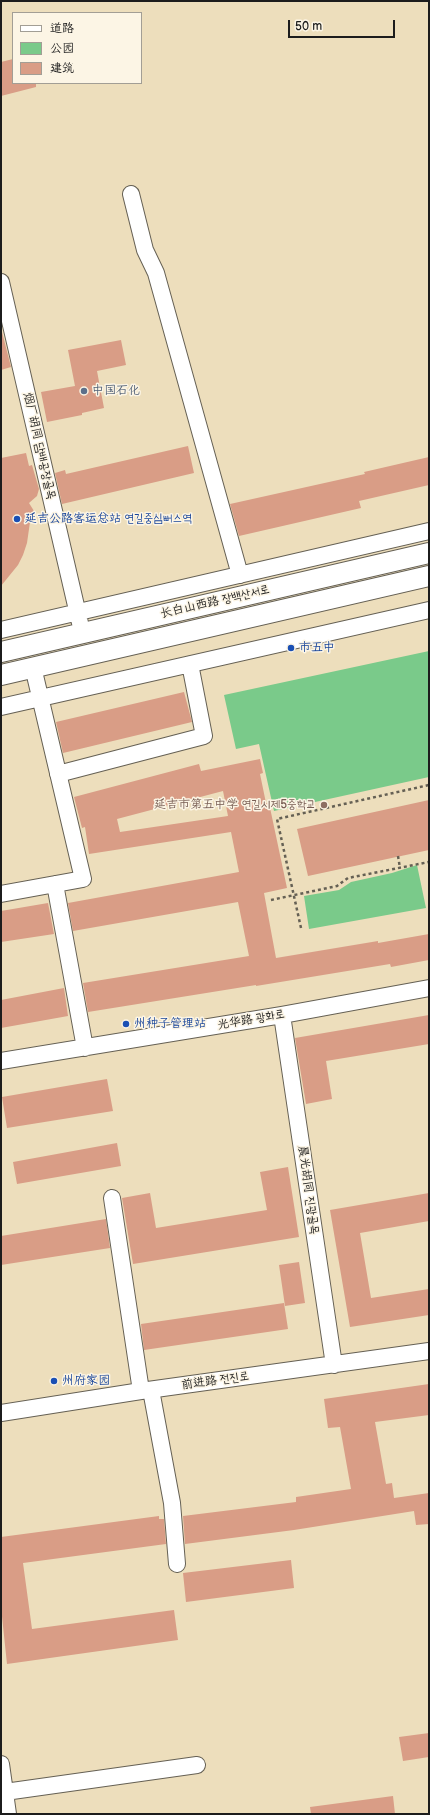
<!DOCTYPE html>
<html>
<head>
<meta charset="utf-8">
<style>
	body { margin:0 }
	#map { position:relative; width:430px; height:1815px; overflow:hidden; background:#eddebc; font-family:"Balsamiq Sans","LXGW WenKai TC",sans-serif }
	canvas { display:block }
	.frame { position:absolute; inset:0; border:2px solid #1c1c1c; pointer-events:none }
	.legend { position:absolute; left:12px; top:12px; width:130px; height:72px; box-sizing:border-box; background:#fcf5e5; border:1px solid #a29e95; margin:0; padding:5px 7px; list-style:none; font-size:12px; color:#1c1c1c }
	.legend li { display:flex; align-items:center; gap:8px; height:20px }
	.legend b { width:20px; border:1px solid #a29e95 }
	.scale { position:absolute; left:288px; top:20px; width:107px; height:18px; box-sizing:border-box; border:2px solid #1c1c1c; border-top:0; padding-left:5px; font-size:12px; line-height:14px; white-space:nowrap; color:#1c1c1c; -webkit-text-stroke:3px #fcf5e5; paint-order:stroke }
</style>
</head>
<body>
<div id="map">
<canvas width="430" height="1815"></canvas>
<div class="frame"></div>
<ul class="legend">
<li><b style="height:5px;background:#fff"></b>道路</li>
<li><b style="height:11px;background:#7aca8a"></b>公园</li>
<li><b style="height:11px;background:#d99d86"></b>建筑</li>
</ul>
<div class="scale">50 m</div>
</div>
<script>
const ctx = document.querySelector('canvas').getContext('2d');
ctx.lineJoin = 'round';
function fillPath(path, color) { ctx.fillStyle = color; ctx.fill(path, 'evenodd'); }
function strokePath(path, color, width, dash) { ctx.strokeStyle = color; ctx.lineWidth = width; ctx.lineCap = dash ? 'butt' : 'round'; ctx.setLineDash(dash || []); ctx.stroke(path); }
function drawText(font, color, halo, rows, align = 'center') {
  ctx.font = font + ' "Balsamiq Sans","LXGW WenKai TC","Poor Story",sans-serif'; ctx.lineWidth = 3; ctx.setLineDash([]); ctx.textBaseline = 'middle'; ctx.strokeStyle = halo; ctx.fillStyle = color; for (const [text, x, y, turn = 0] of rows) {
    ctx.save(); ctx.translate(x, y); ctx.rotate((+turn || 0) * Math.PI / 180); ctx.textAlign = isNaN(turn) ? turn : align; if (halo) ctx.strokeText(text, 0, 0); ctx.fillText(text, 0, 0); ctx.restore();
  }
}
fillPath(new Path2D(`
	M429,651V777L274,811L259,744L236,749L224,695Z
	M417,865L426,908L309,929L304,896L339,890L351,882L392,873Z`), '#7aca8a');
fillPath(new Path2D(`
	M13,59V83H36V87L1,96V62Z
	M1,328L11,367L1,370Z
	M121,340L126,365L97,371L104,408L82,413V415L47,422L41,392L75,386L68,350Z
	M188,446L194,473L62,504L55,473L65,470L66,474Z
	M26,453L29,466L32,465L39,489L37,496L29,503L34,511L35,516L30,522L27,543L23,555L18,565L1,586V458Z
	M429,457V485L359,501L361,508L239,536L230,504L365,474L364,472Z
	M184,692L192,722L63,753L56,722Z
	M260,759L263,773L260,774L266,803H269L287,888L264,893L276,958L378,941V943L429,934V960L391,967L390,964L256,986V985L88,1012L83,983L249,956L238,902L73,931L68,903L239,872L231,832L89,854L85,827L82,828L74,797L199,764L201,771ZM223,791L228,816L120,832L117,819Z
	M429,800V850L308,876L297,829Z
	M48,903L54,934L1,942V911Z
	M64,988L68,1016L1,1028V1000Z
	M429,1015V1044L326,1061L332,1099L306,1104L295,1038Z
	M107,1079L113,1111L7,1128L2,1097Z
	M117,1143L121,1166L17,1184L13,1162Z
	M288,1167L299,1237L133,1264L122,1198L150,1193L156,1228L267,1210L260,1172Z
	M429,1193V1221L360,1233L371,1298L429,1289V1315L350,1327L330,1210Z
	M106,1219L110,1248L1,1265V1236Z
	M299,1262L305,1303L285,1306L279,1265Z
	M284,1303L288,1329L144,1350L141,1324Z
	M429,1384V1415L375,1422L386,1484L392,1483L394,1498L429,1493V1524L416,1525L414,1511L294,1530L185,1544L183,1516L296,1502V1497L351,1489L340,1427L328,1428L324,1399Z
	M159,1516V1519H164L166,1544L23,1563L32,1629L174,1610L178,1640L7,1664L1,1607V1537Z
	M291,1560L294,1588L186,1602L183,1573Z
	M429,1733V1757L403,1761L399,1737Z
	M393,1796L395,1814H311L310,1807Z`), '#d99d86');
const minor = new Path2D(`
	M131,194L145,250L156,273L240,575
	M1,282L80,623
	M1,630L429,531
	M1,707L429,610
	M58,774L204,736L190,664
	M55,884L85,1048
	M1,894L83,879L33,667
	M282,1015L334,1365
	M1,1061L282,1015L429,988
	M112,1198L141,1391
	M151,1390L172,1503L177,1564
	M1,1413L141,1391L429,1351
	M1,1764L8,1814
	M5,1792L197,1765`);
const major = new Path2D(`
	M1,652L429,553
	M1,675L429,576`);
strokePath(minor, '#656054', 18);
strokePath(major, '#656054', 22);
strokePath(new Path2D(`
	M398,856L400,868
	M271,900L337,886L348,878L429,862
	M301,928L277,819L429,785`), '#656054', 2.5, [3, 3]);
strokePath(minor, '#fff', 16);
strokePath(major, '#fff', 20);
for (const [x, y, r, color] of [
	[84,391,4,"#5c6f8a"],
	[17,519,4,"#1a4fb4"],
	[291,648,4,"#1a4fb4"],
	[324,805,4,"#8d6e63"],
	[126,1024,4,"#1a4fb4"],
	[54,1381,4,"#1a4fb4"]
]) { const dot = new Path2D(); dot.arc(x, y, r, 0, 2 * Math.PI); ctx.fillStyle = color; ctx.fill(dot); strokePath(dot, '#fcf5e5', 1.5); }
drawText('12px', '#4e5e75', '#fcf5e5', [
	["中国石化",92,391]
], 'left');
drawText('12px', '#1c1c1c', '#fcf5e5', [
	["烟厂胡同 담배공장골목",39,446,77],
	["长白山西路 장백산서로",215,602,-13],
	["光华路 광화로",251,1020,-10],
	["晨光胡同 진광골목",308,1190,82],
	["前进路 전진로",215,1381,-8]
]);
drawText('12px', '#164399', '#fcf5e5', [
	["延吉公路客运总站 연길중심뻐스역",25,519],
	["市五中",299,648],
	["州种子管理站",134,1024],
	["州府家园",62,1381]
], 'left');
drawText('12px', '#785e54', '#fcf5e5', [
	["延吉市第五中学 연길시제5중학교",316,805]
], 'right');
</script>
</body>
</html>
